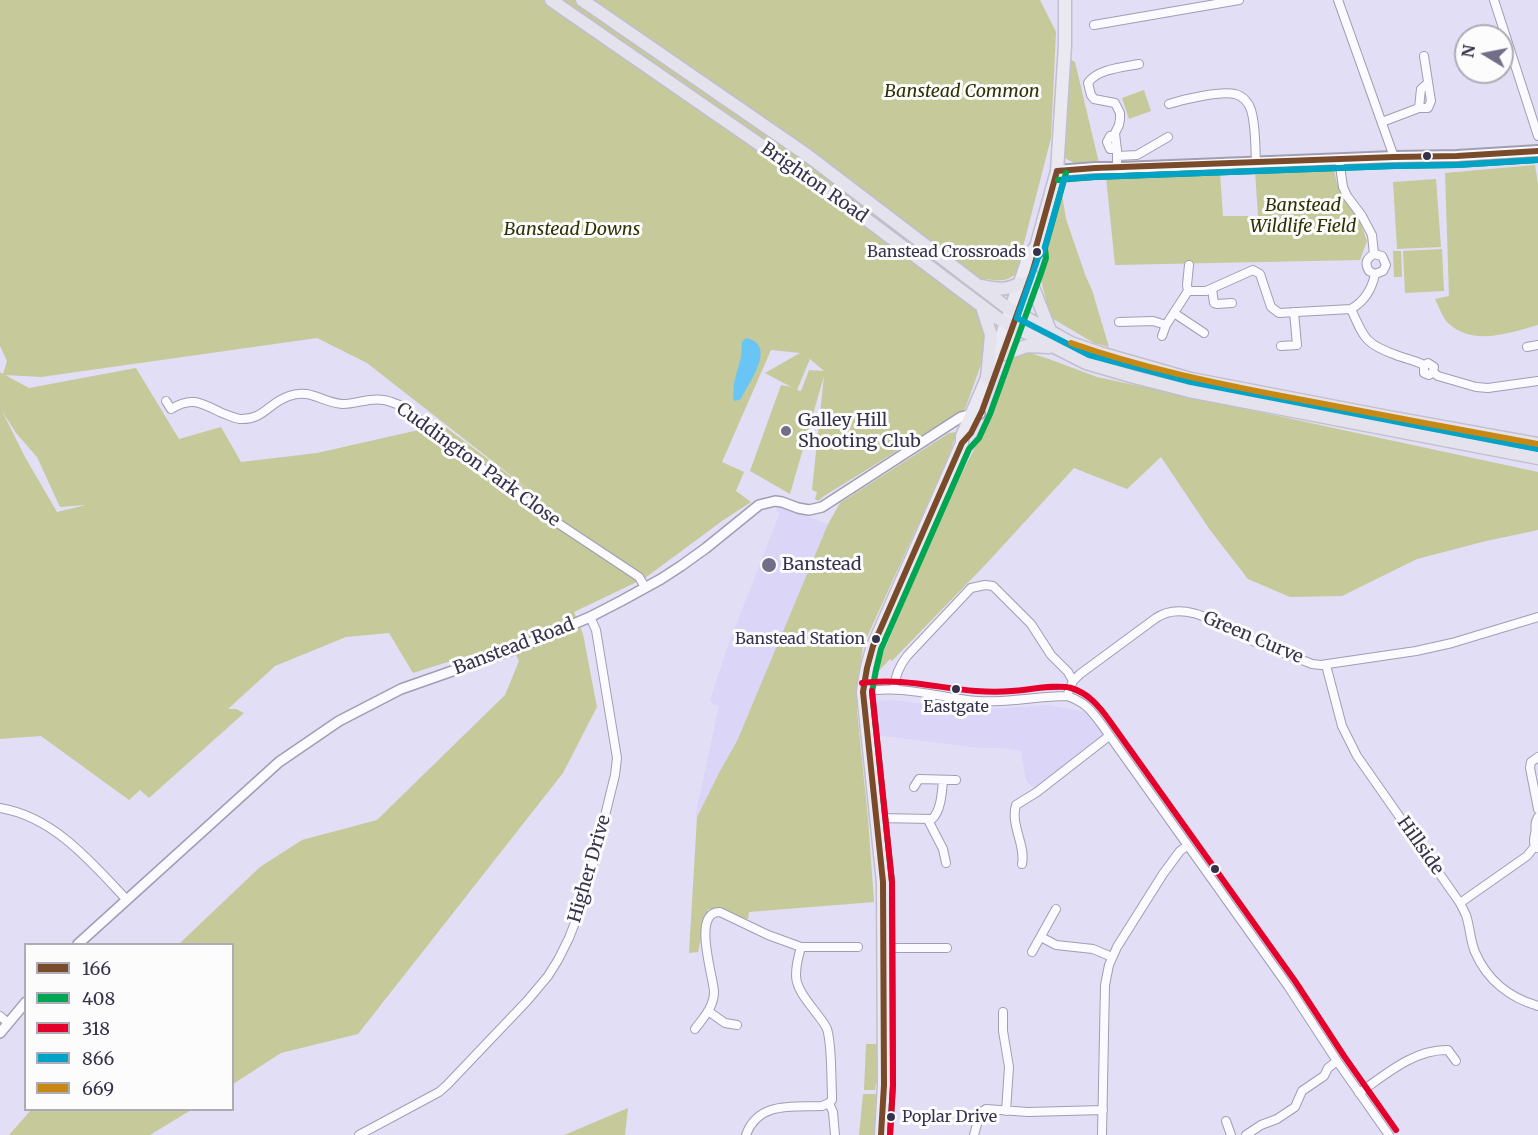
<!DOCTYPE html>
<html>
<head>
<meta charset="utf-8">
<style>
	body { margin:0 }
	#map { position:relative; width:1538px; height:1135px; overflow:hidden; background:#e2def5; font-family:Merriweather,serif }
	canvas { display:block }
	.legend { position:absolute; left:24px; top:943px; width:210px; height:168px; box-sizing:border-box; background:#fcfcfc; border:2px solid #adabb6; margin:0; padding:8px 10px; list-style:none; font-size:18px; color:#37324c }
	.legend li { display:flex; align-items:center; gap:12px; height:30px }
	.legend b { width:30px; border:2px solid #adabb6 }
	.north { position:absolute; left:1454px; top:24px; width:60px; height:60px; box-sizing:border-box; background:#fcfcfc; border:2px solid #adabb6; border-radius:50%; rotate:280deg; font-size:16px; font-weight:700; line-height:24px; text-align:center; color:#37324c }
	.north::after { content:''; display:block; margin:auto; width:21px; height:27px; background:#736e87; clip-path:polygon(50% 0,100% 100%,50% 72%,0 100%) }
</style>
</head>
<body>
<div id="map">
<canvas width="1538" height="1135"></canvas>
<ul class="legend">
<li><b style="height:8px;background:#7a4b2a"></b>166</li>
<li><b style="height:8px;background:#00a651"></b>408</li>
<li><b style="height:8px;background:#e4002b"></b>318</li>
<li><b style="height:8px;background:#03a3c8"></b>866</li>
<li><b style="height:8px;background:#c78913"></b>669</li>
</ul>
<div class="north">N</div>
</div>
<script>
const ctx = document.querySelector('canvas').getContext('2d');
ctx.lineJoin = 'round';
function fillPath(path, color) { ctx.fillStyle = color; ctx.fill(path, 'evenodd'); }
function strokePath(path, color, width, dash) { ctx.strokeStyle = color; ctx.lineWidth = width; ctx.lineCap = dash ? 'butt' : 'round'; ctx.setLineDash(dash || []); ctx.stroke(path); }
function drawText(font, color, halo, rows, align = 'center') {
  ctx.font = font + ' Merriweather,serif'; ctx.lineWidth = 6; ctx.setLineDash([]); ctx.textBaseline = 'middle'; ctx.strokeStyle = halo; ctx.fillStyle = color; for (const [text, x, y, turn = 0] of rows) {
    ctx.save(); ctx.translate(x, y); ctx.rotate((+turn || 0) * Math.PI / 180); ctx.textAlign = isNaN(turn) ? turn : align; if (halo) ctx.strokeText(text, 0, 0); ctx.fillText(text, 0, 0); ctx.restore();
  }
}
fillPath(new Path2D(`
	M781,507L828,524L737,741L720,771L697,817H695L719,706L713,704L710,700L727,648L780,513L776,511L777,508Z
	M892,700L976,710L1049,705L1085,712L1105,736L1035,790L1026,781L1021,751L1002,748H980L875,735L871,710L876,701Z`), '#dbd5f8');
fillPath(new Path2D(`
	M0,0H1040L1056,32L1051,138L1016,274C1005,282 999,281 986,279L980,319L985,326L983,359L965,409L824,496L818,501L815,499L817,492L812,490L824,376L790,494L750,471L781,385L791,387L765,373L800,353L771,350L722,462L744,472L736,491L751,502L722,521L645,578L574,612L583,634L597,707L563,773L358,1034L281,1053L233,1084L232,944H179L260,867L302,840L377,820L505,695L519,661L512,647L470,655L413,673L389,633L346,637L275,666L228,709H236L244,713L149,798L140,790L129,800L41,736L0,739V372L3,374L7,361L0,346ZM317,338L367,363L541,499L444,426L423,429L317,453L241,462L221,427L179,439L136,368L29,388L5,375L41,377ZM810,359L824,371L809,370L801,391L797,390ZM2,411L16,433L37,457L60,507L86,505L57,512L25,457Z
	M1070,59L1075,62L1099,163H1074L1063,157Z
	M1144,90L1151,111L1129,119L1122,98Z
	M1535,165L1538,184V325C1510,333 1474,346 1449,324C1443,319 1439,307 1435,299L1449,296L1445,173Z
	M1334,168L1336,180L1343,198L1359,219L1367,241L1360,260L1115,265L1106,177L1220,173L1223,216H1258L1255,170Z
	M1436,179L1441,247L1397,249L1393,182Z
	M1061,188L1066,219L1086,277L1092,290L1109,347L1094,343L1050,317L1041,280L1042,267Z
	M1442,249L1444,291L1405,293L1403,251Z
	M1393,251H1401L1402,277H1394Z
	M1030,353L1049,359L1097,377L1538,472V530L1486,541L1417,559L1342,596L1290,597L1248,579L1210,530L1161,457L1127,489L1074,468L987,563L892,661L890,659L873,677L946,505L980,437L1010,362L1016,355Z
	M957,432L947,461L863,646L858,686L857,711L868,818L874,902L749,912L748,919L708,909L698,952L689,953L697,817L720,771L737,741L828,524L840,503L949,433Z
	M866,1044H880L879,1082L876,1083L875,1090H864Z
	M863,1094H878L876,1135H859Z
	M628,1108L625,1135H564L569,1133Z
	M31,1110H191L150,1135H9Z`), '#c6c99a');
fillPath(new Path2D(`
	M746,338C778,345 749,382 741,399L735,401L733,399L734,383L741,357L742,342Z`), '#69c5f6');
const minor = new Path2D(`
	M1338,0L1394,157
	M1494,0L1538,136
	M1094,25L1239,0
	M1169,104C1185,99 1219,91 1235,94C1243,96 1249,103 1251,110C1256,126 1255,146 1256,162
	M1419,108L1421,89L1428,83
	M1382,122L1419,108H1428L1431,101L1424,56
	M1115,135L1110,136L1107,142L1110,149H1117
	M1117,156L1137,155L1168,137
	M1339,159L1343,187L1347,196L1362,216L1372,235L1374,254
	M1117,168V151L1115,133L1119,125L1120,119V113L1115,103L1094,99L1091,95L1088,83C1097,69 1124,67 1139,64
	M1374,254L1382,256L1386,265L1383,271L1375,274
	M1374,254C1367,258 1364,263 1369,271L1375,274
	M1212,289L1214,303L1217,304L1232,303
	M1188,291L1187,285L1189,265
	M1351,309C1364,338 1365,344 1396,355C1406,359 1415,360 1424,365
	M1174,313L1204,333
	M1119,322L1153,321L1166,325L1188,291H1206L1253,270L1260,274L1271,307L1279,313L1351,309C1365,301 1372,289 1375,274
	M1162,336L1166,325
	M1281,346L1297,345L1294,312
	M1527,347L1538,345
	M1424,365V373L1429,375L1433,372
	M1424,365L1428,363L1434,367L1433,372
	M1433,372L1438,376L1476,387L1488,388L1538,381
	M166,401L171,409C192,396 201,403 222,413C228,415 233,418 240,419C264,420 268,403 289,396C310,388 323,403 343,404C357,404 370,397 384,400C390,401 396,404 402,406L523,500L639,577L645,587
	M1326,665L1342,726L1357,756L1460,903C1462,907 1464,911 1466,915C1470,927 1470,940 1475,952C1487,980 1510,998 1538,1006
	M894,689C895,676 899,666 907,656L971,588L985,585L993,586L1031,624L1051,655L1068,672L1073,681
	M863,692C902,684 940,698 978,701C1008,703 1037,696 1067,696C1085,702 1091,710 1102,725L1288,986L1337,1061L1389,1135
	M1067,696L1073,681L1080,674L1156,618C1187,597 1227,630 1255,642C1274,650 1294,657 1312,664L1321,665L1416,651L1452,643L1538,617
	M1538,757L1531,762L1530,768L1538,809
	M914,787L919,779L956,780
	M0,808C54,817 91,862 126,899
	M877,818L932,819C941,811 942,792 943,780
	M928,820L943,849L946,863
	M1537,848L1535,846C1533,841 1534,839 1535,834C1537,826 1533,825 1538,817
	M1022,864C1026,845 1010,825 1016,805L1037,792L1109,736
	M1460,903L1527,856L1535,846
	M1041,937L1056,945L1093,949L1112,957
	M801,947H858
	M883,948H947
	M1032,952L1056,909
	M708,1011L725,1023L737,1025
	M1003,1012V1031L1009,1067L1006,1111
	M0,1016L8,1023
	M695,1029C703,1018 714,1007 714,992C714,978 691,911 720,912L768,935L801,947C792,978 794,985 814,1010C818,1016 824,1022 827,1029C832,1044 831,1078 832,1094V1100L829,1103L833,1112L835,1135
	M1359,1093C1385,1075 1414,1049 1448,1050L1456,1061
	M1226,1121L1231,1135
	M359,1135L439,1092L447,1085L527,1001L548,976L558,960L569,938L585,897L615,775L617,758L596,630L590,617
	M746,1135C758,1101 793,1107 822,1106L829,1103
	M974,1135L980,1113L986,1109L1028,1112L1103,1110
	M1102,1135L1105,985L1109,965L1117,947L1163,874L1180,851L1187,846
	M1246,1135L1261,1125L1277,1119L1295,1107L1302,1091L1324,1076L1328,1068L1337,1061`);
const tertiary = new Path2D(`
	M78,944L279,762L339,721L401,689L518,648L590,617L621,601L661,579L681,566L706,548L759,505L775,501L782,502L798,508L809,510L822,507L961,417L972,414H980
	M0,1033L26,1002`);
const secondary = new Path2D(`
	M1057,171L1095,168H1121L1394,157L1457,156L1538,151`);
const primary = new Path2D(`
	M1005,351L1031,274
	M881,1135L884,1085L883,882L863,692C865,675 868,661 873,646L962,443V436L987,378L1030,253L1036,247L1057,171L1065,45V0`);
const trunk = new Path2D(`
	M551,0L846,204L999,319L1086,363L1134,377L1189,391L1538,458
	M582,0L807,155L1005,306L1071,343L1100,353L1191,379L1383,416L1538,444
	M1030,280L1051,333
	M982,286C995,289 1007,291 1020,283
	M982,307L991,335L987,378
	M1004,354L1027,346L1049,347`);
strokePath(minor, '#a19db2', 10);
strokePath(tertiary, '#a19db2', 12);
strokePath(secondary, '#a19db2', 14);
strokePath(primary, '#c1bfcd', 15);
strokePath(trunk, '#c1bfcd', 15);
strokePath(minor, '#fbfafe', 8);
strokePath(tertiary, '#fbfafe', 9);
strokePath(secondary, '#fbfafe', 10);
strokePath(primary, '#eae8f1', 12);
strokePath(trunk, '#e4e2ed', 12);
strokePath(new Path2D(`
	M1057,171L1095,168L1394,157L1457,156L1538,151
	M881,1135L884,1085L883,882L863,692L867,668L873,646L962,443L971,433L982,411L1032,273L1037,256L1036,247L1057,171`), '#7a4b2a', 6);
strokePath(new Path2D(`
	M1058,180L1095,177L1394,166L1457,165L1538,160
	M890,1135L893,1085L892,882L872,692L876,670L881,649L969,449L979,438L990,414L1040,276L1046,258L1045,248L1066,173`), '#00a651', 6);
strokePath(new Path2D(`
	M862,683C913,676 961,696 1012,691C1028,690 1057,684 1071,688C1088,693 1099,706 1109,720L1295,981L1344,1056L1396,1130
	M872,691L892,882L893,1085L890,1135`), '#e4002b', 6);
strokePath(new Path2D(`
	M1538,160L1457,165L1394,166L1095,177L1064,179L1044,250L1038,258L1017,318L1089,355L1191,382L1538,449`), '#03a3c8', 6);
strokePath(new Path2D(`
	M1071,343C1142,368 1214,383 1287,397C1371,413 1454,429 1538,444`), '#c78913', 6);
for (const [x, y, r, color] of [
	[1427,156,5,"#37324c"],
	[1037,252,5,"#37324c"],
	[786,431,6,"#736e87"],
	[769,565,8,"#736e87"],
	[876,639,5,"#37324c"],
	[956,689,5,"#37324c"],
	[1215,869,5,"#37324c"],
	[891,1117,5,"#37324c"]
]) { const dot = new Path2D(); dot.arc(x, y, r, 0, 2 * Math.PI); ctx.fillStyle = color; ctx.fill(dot); strokePath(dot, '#fcfcfc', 2); }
drawText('16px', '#37324c', '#fcfcfc', [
	["Banstead Crossroads",1026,252],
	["Banstead Station",865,639],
	["Eastgate",956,707,"center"],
	["Poplar Drive",902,1117,"left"]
], 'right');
drawText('italic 18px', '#2f3200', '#fcfcfc', [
	["Banstead Common",962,92],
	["Banstead",1303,206],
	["Wildlife Field",1303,227],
	["Banstead Downs",572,230]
]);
drawText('18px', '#37324c', '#fcfcfc', [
	["Brighton Road",814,183,35],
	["Cuddington Park Close",478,465,36],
	["Green Curve",1253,638,23],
	["Banstead Road",514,647,-21],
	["Hillside",1420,846,55],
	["Higher Drive",590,869,-74]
]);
drawText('18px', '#37324c', '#fcfcfc', [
	["Galley Hill",798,421],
	["Shooting Club",798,442],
	["Banstead",782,565]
], 'left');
</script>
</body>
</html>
